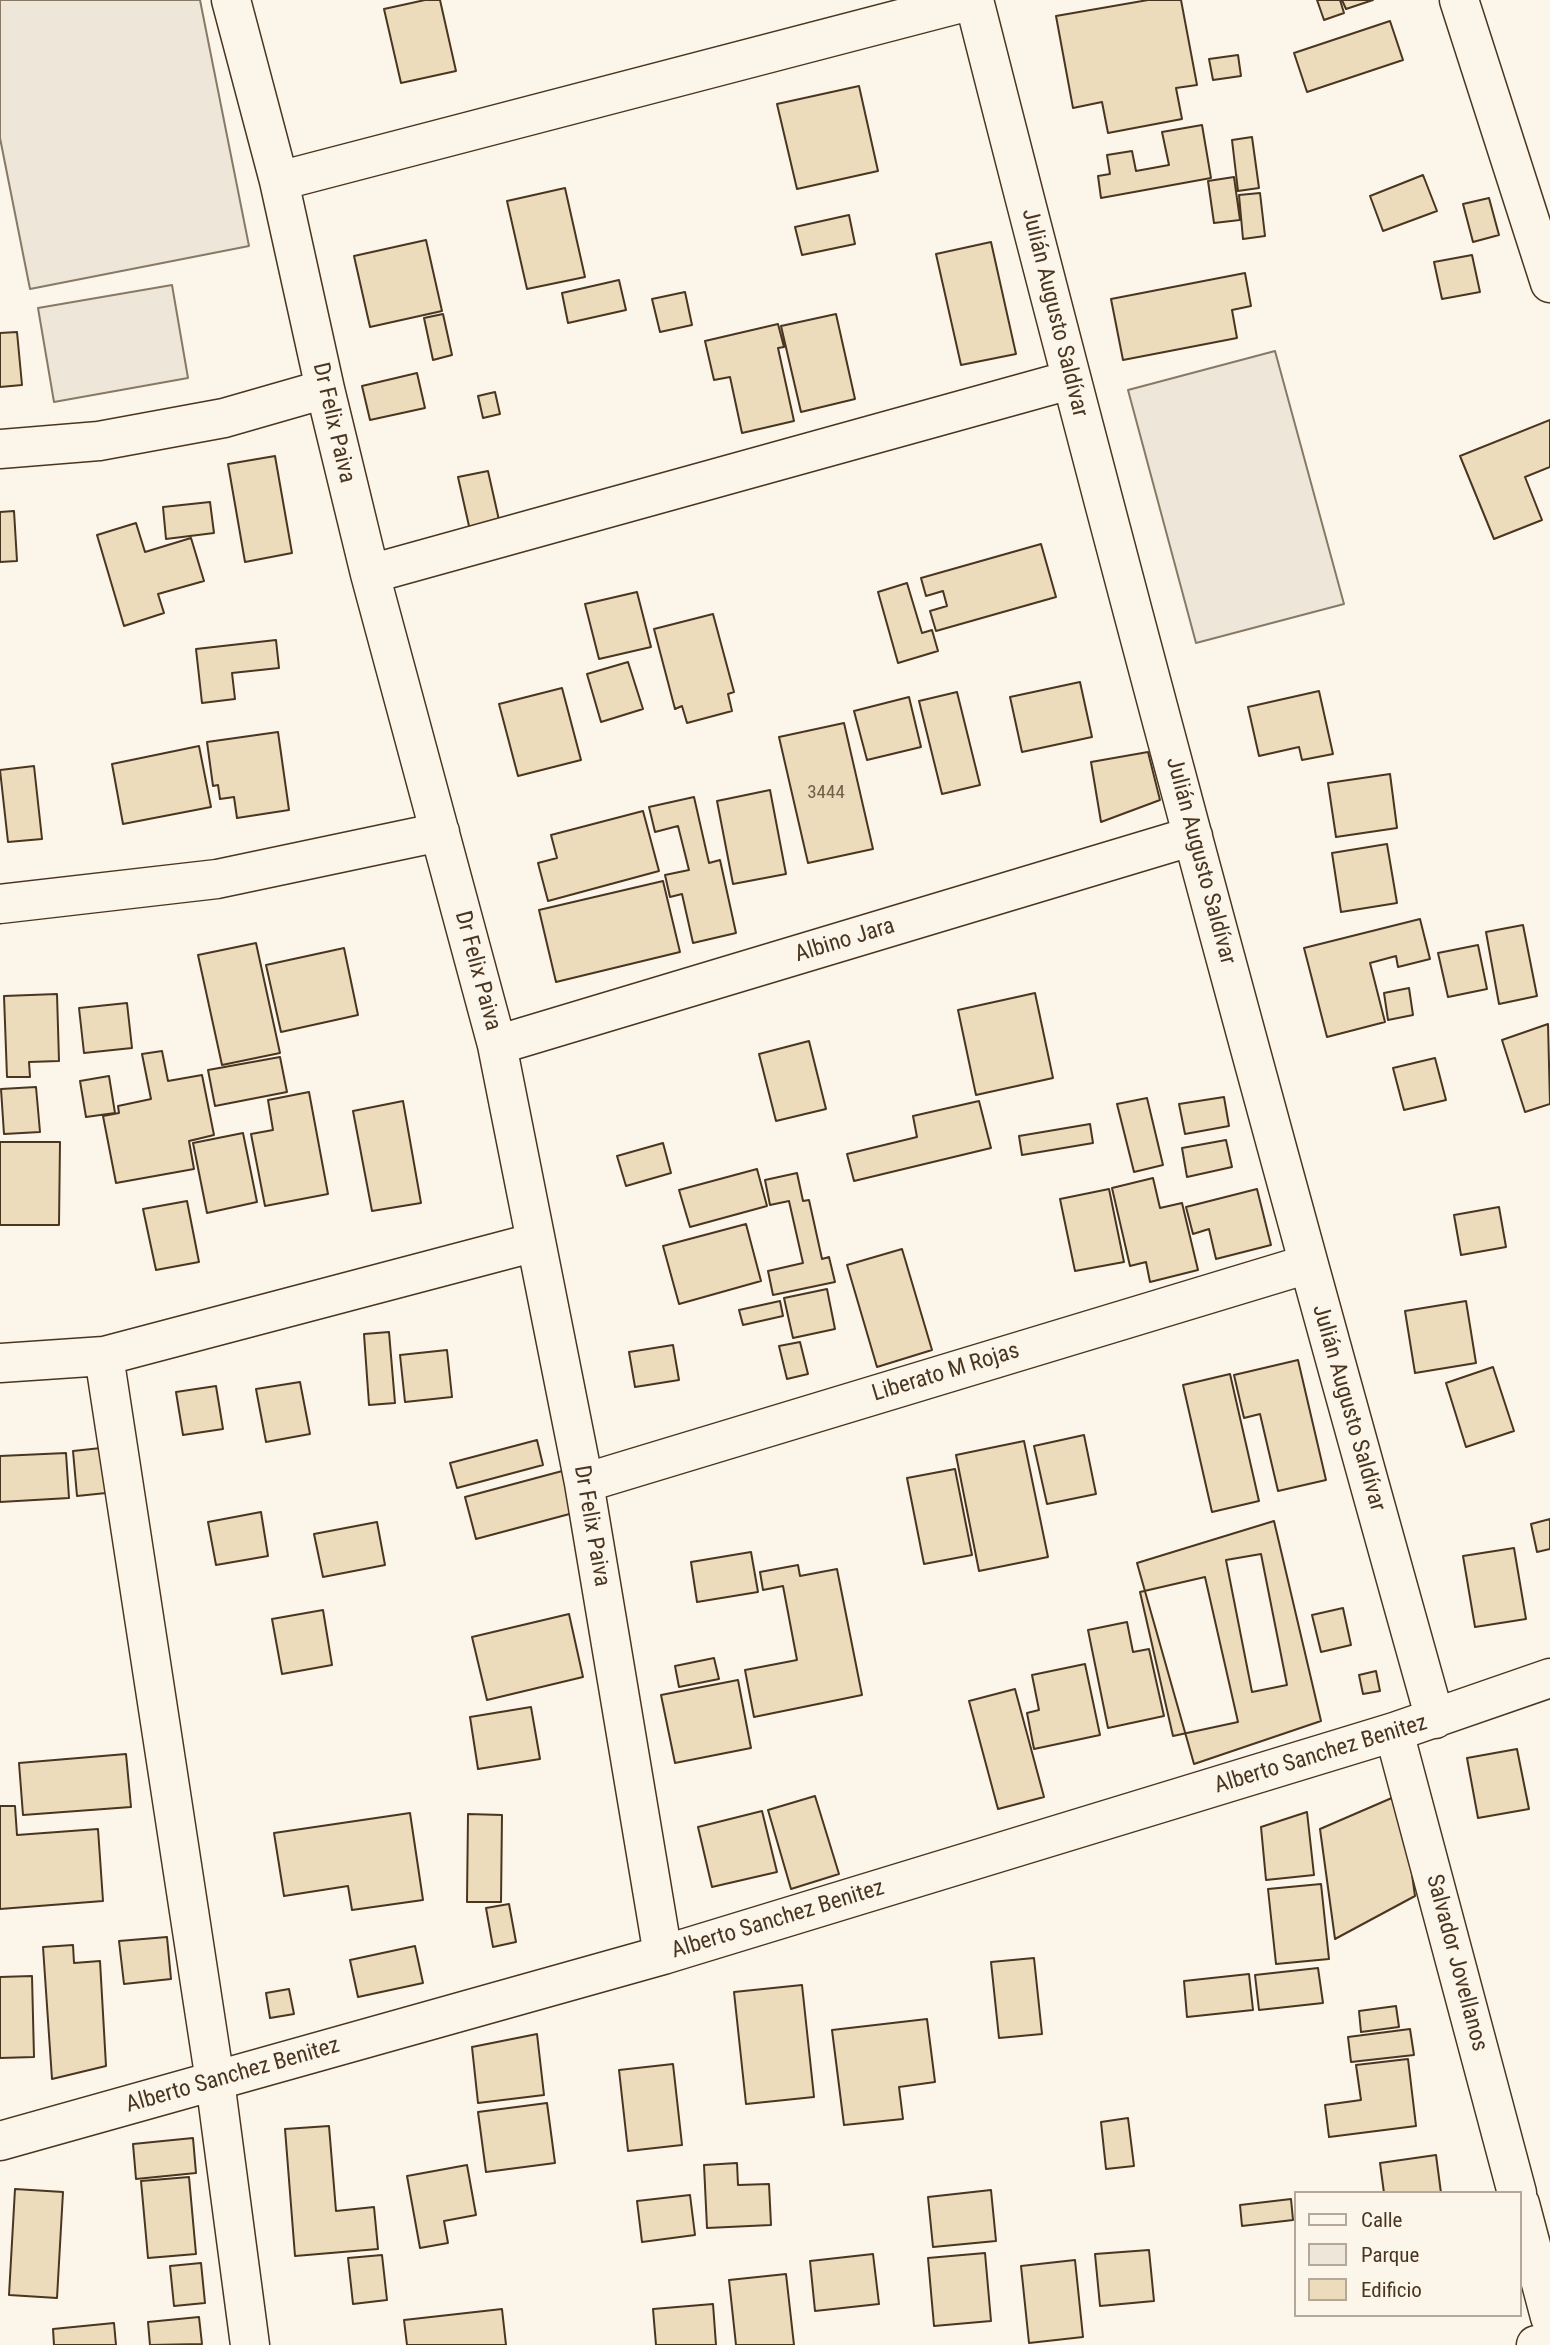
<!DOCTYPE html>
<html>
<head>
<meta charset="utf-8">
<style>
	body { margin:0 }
	#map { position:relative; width:1550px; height:2345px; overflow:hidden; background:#fbf6e9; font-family:"Roboto Condensed",sans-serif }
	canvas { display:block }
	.legend { position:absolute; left:1294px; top:2191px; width:228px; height:126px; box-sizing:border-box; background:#fbf6e9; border:2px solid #b4a999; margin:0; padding:9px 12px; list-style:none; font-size:21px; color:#4a3520 }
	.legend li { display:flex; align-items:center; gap:14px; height:35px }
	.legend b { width:35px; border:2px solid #b4a999 }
</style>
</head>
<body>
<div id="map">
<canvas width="1550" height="2345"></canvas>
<ul class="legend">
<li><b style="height:9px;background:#fbf6e9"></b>Calle</li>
<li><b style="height:19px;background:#ede6d9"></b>Parque</li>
<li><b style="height:19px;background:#ecdcbc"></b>Edificio</li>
</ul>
</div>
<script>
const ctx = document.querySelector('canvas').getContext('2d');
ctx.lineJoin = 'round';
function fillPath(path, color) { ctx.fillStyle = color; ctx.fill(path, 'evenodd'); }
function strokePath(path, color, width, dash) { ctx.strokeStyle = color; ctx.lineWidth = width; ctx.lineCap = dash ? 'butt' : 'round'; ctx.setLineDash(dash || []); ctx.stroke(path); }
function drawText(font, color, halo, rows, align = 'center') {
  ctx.font = font + ' "Roboto Condensed",sans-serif'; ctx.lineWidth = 5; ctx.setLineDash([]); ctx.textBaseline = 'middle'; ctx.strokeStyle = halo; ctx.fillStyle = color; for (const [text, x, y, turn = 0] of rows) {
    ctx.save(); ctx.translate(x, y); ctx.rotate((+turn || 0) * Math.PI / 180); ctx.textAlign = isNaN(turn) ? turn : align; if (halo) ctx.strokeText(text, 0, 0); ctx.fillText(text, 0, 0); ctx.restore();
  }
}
const green = new Path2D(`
	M0,0H200L249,246L30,289L0,138Z
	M172,285L188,378L54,402L38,308Z
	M1275,351L1344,604L1196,643L1128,390Z`);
fillPath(green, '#ede6d9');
strokePath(green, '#887966', 2);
const building = new Path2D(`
	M425,0H440L456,71L401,83L384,9Z
	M1148,0H1181L1197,85L1176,88L1182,119L1108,133L1102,102L1073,108L1056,16Z
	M1317,0H1340L1344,13L1324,20Z
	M1342,0H1373L1346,9Z
	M1390,21L1403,60L1307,92L1294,53Z
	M1238,55L1241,76L1213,80L1209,59Z
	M859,86L878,171L797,189L777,104Z
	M1202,125L1211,178L1101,198L1098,176L1110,174L1107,155L1132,151L1136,171L1169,165L1162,132Z
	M1252,137L1259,188L1238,191L1232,140Z
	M1423,175L1437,211L1383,231L1370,196Z
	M1234,177L1240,220L1214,223L1208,181Z
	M565,188L585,277L527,289L507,201Z
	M1260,193L1265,236L1243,239L1239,195Z
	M1489,198L1499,235L1473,242L1463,204Z
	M849,215L855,244L802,255L795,227Z
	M426,240L442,311L370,327L354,256Z
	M991,242L1016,354L961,365L936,254Z
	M1472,255L1480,292L1442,299L1434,262Z
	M1245,273L1251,306L1232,310L1237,338L1123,360L1111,299Z
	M619,280L626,310L568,323L562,293Z
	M685,292L692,325L660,332L652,299Z
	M443,314L452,355L433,360L424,318Z
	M836,314L855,399L801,412L781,326Z
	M778,324L784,347L778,348L794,421L742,433L730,377L714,380L705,341Z
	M17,332L22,385L0,387V333Z
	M417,373L425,408L370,420L362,386Z
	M495,392L500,414L483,418L478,396Z
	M1550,420V467L1525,477L1542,520L1494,539L1460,456Z
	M275,456L292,553L245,562L228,464Z
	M488,471L501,529L471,535L458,477Z
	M210,502L214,533L166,539L163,507Z
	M14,511L17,561L0,562V512Z
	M136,523L145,552L191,538L204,581L158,594L164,613L124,626L97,535Z
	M1041,544L1056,597L936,631L930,611L947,606L943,591L926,596L921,578Z
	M907,583L922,633L932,630L938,651L898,663L878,592Z
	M637,592L651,647L599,659L585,604Z
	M713,614L734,692L728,694L732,711L687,723L682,706L675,709L654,629Z
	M276,640L279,668L232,673L235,699L202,703L196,649Z
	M628,662L643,709L601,722L587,674Z
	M1080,682L1092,737L1022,752L1010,697Z
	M562,688L581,760L518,776L499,704Z
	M1319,691L1333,754L1302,760L1299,747L1259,756L1248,707Z
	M957,692L980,785L942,794L919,701Z
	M909,697L921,747L867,760L854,711Z
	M844,723L873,849L808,863L779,737Z
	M278,732L289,810L237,818L234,797L220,799L218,785L213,786L207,742Z
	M199,746L211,807L123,824L112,764Z
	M1148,752L1160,800L1101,822L1091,762Z
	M34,766L42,839L8,842L0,770Z
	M1390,774L1397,828L1336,837L1328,783Z
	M770,790L786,874L733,884L717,801Z
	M694,797L709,863L720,860L736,933L693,943L682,894L670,897L665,875L689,870L678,826L655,832L649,807Z
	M643,811L659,871L548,901L538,863L557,858L551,835Z
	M1387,844L1397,903L1341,912L1332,853Z
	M663,881L680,952L556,982L539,910Z
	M1420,919L1430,959L1398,967L1396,956L1370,963L1385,1022L1327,1037L1304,948Z
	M1523,925L1537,996L1499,1004L1486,932Z
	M256,943L280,1053L222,1065L198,955Z
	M1478,945L1487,989L1448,997L1438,953Z
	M344,948L358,1015L281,1032L266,965Z
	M1409,988L1413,1015L1388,1020L1384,993Z
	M1035,993L1053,1078L976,1095L958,1010Z
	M57,994L59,1061L29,1062L30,1077H7L4,996Z
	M127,1003L132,1048L84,1053L79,1008Z
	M1548,1024L1550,1104L1525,1112L1502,1040Z
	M809,1041L826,1109L776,1121L759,1054Z
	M162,1051L168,1081L202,1075L214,1135L189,1141L194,1169L116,1183L103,1116L119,1113L118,1106L151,1099L142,1054Z
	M280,1057L287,1092L215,1106L208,1070Z
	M1435,1058L1446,1100L1404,1110L1393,1068Z
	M109,1076L115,1113L86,1117L80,1081Z
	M36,1087L40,1132L4,1134L1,1089Z
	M309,1092L328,1194L265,1206L251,1134L273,1130L268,1100Z
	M1224,1097L1229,1126L1185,1134L1179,1104Z
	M1147,1098L1163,1165L1134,1172L1117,1104Z
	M403,1101L421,1203L372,1211L353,1111Z
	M979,1101L991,1148L854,1181L847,1154L917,1137L913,1116Z
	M1090,1124L1093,1143L1022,1155L1019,1136Z
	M243,1133L257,1202L207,1213L193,1143Z
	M1226,1140L1232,1167L1187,1177L1182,1148Z
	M0,1142H60L59,1225H0Z
	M663,1143L671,1173L626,1186L617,1156Z
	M757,1169L767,1206L690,1227L679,1190Z
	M797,1173L803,1201L809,1200L822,1259L829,1257L835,1282L773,1295L768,1271L803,1263L789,1201L770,1205L765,1180Z
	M1153,1178L1160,1208L1182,1203L1198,1270L1150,1282L1146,1262L1130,1266L1112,1188Z
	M1109,1189L1124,1262L1075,1271L1060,1199Z
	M1257,1189L1271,1245L1216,1259L1209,1229L1193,1234L1186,1207Z
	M187,1201L199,1262L156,1270L143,1209Z
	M1499,1207L1506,1247L1461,1255L1454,1215Z
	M746,1224L761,1281L679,1304L663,1246Z
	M902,1249L932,1350L877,1367L847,1265Z
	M827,1289L835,1329L793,1338L784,1298Z
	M780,1301L783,1316L743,1325L739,1310Z
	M1466,1301L1476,1363L1415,1373L1405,1311Z
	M389,1332L395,1403L369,1405L364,1334Z
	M800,1342L808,1374L787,1379L779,1346Z
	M673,1345L679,1380L635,1387L629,1352Z
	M447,1350L452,1397L405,1402L400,1355Z
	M1298,1360L1326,1480L1278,1491L1260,1414L1244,1418L1234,1375Z
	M1493,1367L1514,1431L1466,1447L1446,1383Z
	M1230,1374L1259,1501L1212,1512L1183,1385Z
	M300,1382L310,1434L266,1442L256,1389Z
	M216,1386L223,1429L183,1435L176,1392Z
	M1084,1435L1096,1494L1047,1504L1034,1446Z
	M537,1440L543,1465L457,1488L450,1463Z
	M1024,1441L1048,1557L979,1571L956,1455Z
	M101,1448L106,1493L77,1496L73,1451Z
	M66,1453L69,1498L0,1502V1456Z
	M955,1469L972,1555L924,1564L907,1478Z
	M566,1470L577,1512L476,1539L465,1497Z
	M261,1512L268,1556L216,1565L208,1522Z
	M1550,1519V1549L1537,1552L1531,1524Z
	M1274,1521L1321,1721L1194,1764L1137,1563Z
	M377,1522L385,1565L323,1577L314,1534Z
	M1514,1548L1526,1619L1475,1627L1463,1556Z
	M751,1552L758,1592L697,1602L691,1562Z
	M1261,1554L1287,1685L1252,1692L1226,1560Z
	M798,1565L800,1576L837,1569L862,1695L754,1717L745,1670L797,1660L783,1586L763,1590L760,1572Z
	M1205,1577L1238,1722L1173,1736L1140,1592Z
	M1343,1608L1351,1645L1321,1652L1312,1615Z
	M323,1610L332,1665L282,1674L272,1619Z
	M569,1614L583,1677L487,1700L472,1637Z
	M1127,1622L1133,1652L1149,1649L1164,1716L1108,1728L1088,1630Z
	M714,1658L719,1679L679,1687L675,1666Z
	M1085,1664L1100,1735L1034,1749L1027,1713L1039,1710L1032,1675Z
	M1376,1671L1380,1691L1363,1694L1359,1675Z
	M738,1680L751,1748L675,1763L661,1695Z
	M1015,1689L1044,1797L998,1809L969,1701Z
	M531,1707L540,1759L478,1769L470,1717Z
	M1517,1749L1529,1809L1478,1818L1467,1758Z
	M126,1754L131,1807L23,1815L19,1763Z
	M1401,1794L1415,1896L1335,1939L1320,1829Z
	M815,1796L839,1874L791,1889L768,1810Z
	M0,1806H15L17,1835L98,1829L103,1901L0,1909Z
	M762,1811L777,1872L712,1887L698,1827Z
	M1307,1812L1314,1875L1266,1880L1261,1827Z
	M410,1813L423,1900L352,1910L348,1886L284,1896L274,1833Z
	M468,1814L502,1815L501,1902H467Z
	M1321,1884L1329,1959L1276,1964L1268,1889Z
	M509,1904L516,1942L493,1947L486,1908Z
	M167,1937L171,1979L124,1984L119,1941Z
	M73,1945L74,1963L100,1961L106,2066L52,2079L43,1947Z
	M415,1946L423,1983L358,1997L350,1960Z
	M1034,1958L1042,2034L999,2038L991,1962Z
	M1318,1968L1323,2003L1259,2010L1255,1975Z
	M1249,1974L1253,2010L1187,2017L1184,1981Z
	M32,1976L34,2057L0,2058V1977Z
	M802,1985L814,2097L746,2104L734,1992Z
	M289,1989L294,2014L270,2018L266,1993Z
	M1396,2006L1399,2027L1361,2032L1359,2011Z
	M927,2019L935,2082L899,2087L903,2119L844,2125L832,2030Z
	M1410,2029L1414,2055L1351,2062L1348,2037Z
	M537,2034L544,2095L478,2103L472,2047Z
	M1408,2059L1416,2126L1329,2137L1325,2105L1361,2100L1356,2065Z
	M673,2064L682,2145L628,2151L619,2070Z
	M547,2103L555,2163L486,2172L478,2112Z
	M1128,2118L1134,2166L1106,2169L1101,2122Z
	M329,2126L336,2211L374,2207L378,2249L295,2256L285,2129Z
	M193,2138L196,2173L136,2179L133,2144Z
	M1436,2155L1441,2193H1384L1380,2163Z
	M737,2163L738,2185L769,2184L771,2225L707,2228L704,2165Z
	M467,2165L476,2215L444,2221L448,2243L420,2248L407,2176Z
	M189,2177L196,2254L148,2258L141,2181Z
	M15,2189L63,2192L57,2298L9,2295Z
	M991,2190L996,2241L933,2247L928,2197Z
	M690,2195L695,2235L642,2242L637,2201Z
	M1291,2199L1293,2220L1242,2226L1240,2205Z
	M1149,2250L1154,2301L1100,2306L1095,2254Z
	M985,2253L991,2321L934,2326L928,2258Z
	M873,2254L879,2304L815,2311L810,2261Z
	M382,2255L387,2300L353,2304L348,2258Z
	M1075,2260L1083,2337L1029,2343L1021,2266Z
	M201,2263L205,2303L174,2306L170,2266Z
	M786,2274L794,2345H736L729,2280Z
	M713,2304L716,2345H656L653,2309Z
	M502,2309L506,2345H407L404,2320Z
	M199,2317L202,2344L150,2345L148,2322Z
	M114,2323L116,2345H54L53,2329Z`);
fillPath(building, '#ecdcbc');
strokePath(building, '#4a3520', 2);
const minor = new Path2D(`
	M231,0L279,181L325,389L370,574L497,1045L584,1483L663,1955
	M974,0C1120,575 1275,1148 1435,1719
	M1459,0L1550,283
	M279,181L973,0
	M0,449L99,441L224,418L325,389
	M370,574L1070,380
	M0,904L217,879L440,832
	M497,1045L1193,836
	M104,1356L215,2081L250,2345
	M0,1363L104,1356L536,1242
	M584,1483L1308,1264
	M1394,1732L1517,2193
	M0,2141L663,1955L1394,1732L1550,1678
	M1520,2204L1550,2317
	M1536,2345L1550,2343`);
strokePath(minor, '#4a3520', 41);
strokePath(minor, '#fbf6e9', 38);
drawText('19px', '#725f47', null, [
	["3444",826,793]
]);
drawText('23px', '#4a3520', '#fbf6e9', [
	["Julián Augusto Saldívar",1054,313,76],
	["Dr Felix Paiva",333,423,77],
	["Julián Augusto Saldívar",1200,861,75],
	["Albino Jara",845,941,-17],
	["Dr Felix Paiva",477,971,75],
	["Liberato M Rojas",946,1373,-17],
	["Julián Augusto Saldívar",1348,1408,74],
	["Dr Felix Paiva",591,1526,80],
	["Alberto Sanchez Benitez",1321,1755,-17],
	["Alberto Sanchez Benitez",778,1920,-17],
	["Salvador Jovellanos",1456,1963,75],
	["Alberto Sanchez Benitez",233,2076,-16]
]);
</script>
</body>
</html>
